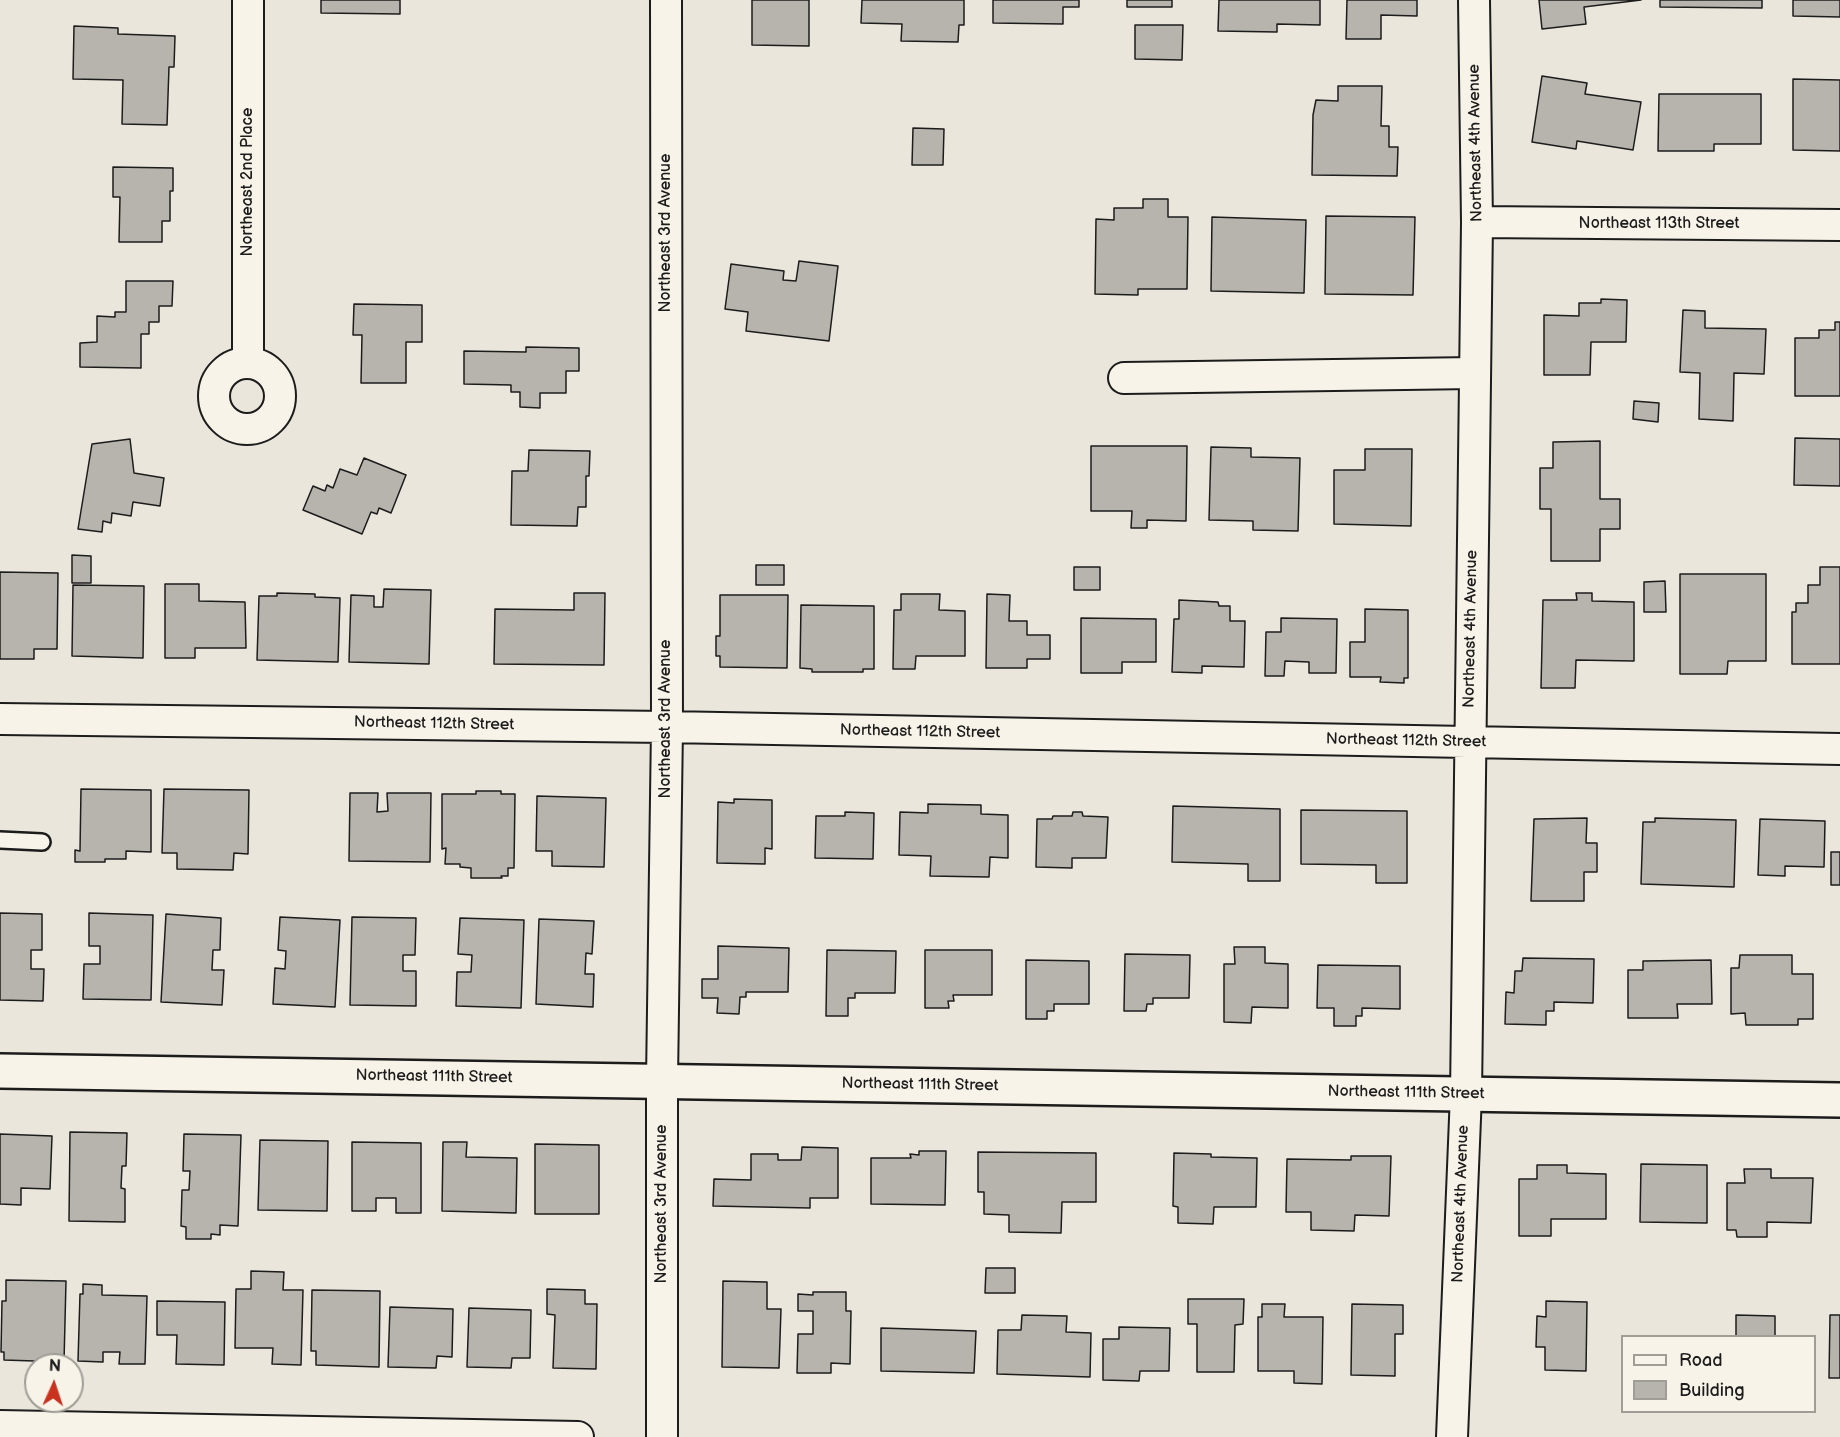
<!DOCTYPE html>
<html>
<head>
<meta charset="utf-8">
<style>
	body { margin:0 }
	#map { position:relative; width:1840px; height:1437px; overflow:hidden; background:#eae6dc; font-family:"Balsamiq Sans",sans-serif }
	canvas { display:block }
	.legend { position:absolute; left:1621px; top:1335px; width:195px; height:78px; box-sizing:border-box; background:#f7f3e8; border:2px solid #9f9d96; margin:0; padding:8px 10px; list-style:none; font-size:18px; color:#1c1c1c }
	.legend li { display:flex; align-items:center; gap:12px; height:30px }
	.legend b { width:30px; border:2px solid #9f9d96 }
	.north { position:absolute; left:24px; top:1353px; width:60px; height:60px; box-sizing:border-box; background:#f7f3e8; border:2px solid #9f9d96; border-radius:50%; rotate:3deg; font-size:16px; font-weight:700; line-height:24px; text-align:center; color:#1c1c1c }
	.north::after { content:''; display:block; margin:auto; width:21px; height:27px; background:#c8321e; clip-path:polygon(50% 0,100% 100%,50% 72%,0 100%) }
</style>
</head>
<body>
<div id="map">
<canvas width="1840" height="1437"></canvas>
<ul class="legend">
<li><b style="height:8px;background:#f7f3e8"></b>Road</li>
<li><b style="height:16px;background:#b6b4ac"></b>Building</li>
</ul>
<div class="north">N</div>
</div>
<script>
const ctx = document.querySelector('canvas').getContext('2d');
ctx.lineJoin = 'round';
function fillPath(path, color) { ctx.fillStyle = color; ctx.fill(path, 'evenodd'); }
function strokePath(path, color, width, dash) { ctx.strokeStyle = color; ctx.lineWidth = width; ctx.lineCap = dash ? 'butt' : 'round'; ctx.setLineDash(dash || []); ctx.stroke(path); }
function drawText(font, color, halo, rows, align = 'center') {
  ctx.font = font + ' "Balsamiq Sans",sans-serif'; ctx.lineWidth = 4.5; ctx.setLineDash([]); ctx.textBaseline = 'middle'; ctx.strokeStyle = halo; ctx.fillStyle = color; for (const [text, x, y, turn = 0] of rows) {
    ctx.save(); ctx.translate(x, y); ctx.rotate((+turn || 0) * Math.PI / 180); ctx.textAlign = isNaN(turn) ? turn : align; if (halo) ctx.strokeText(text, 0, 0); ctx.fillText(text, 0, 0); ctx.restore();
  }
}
const building = new Path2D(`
	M321,0H400V14L321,13Z
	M752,0H809V46L752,45Z
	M862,0H964V25H959L958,42L901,41L902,24L861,23Z
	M993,0H1079V7H1063V24L993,23Z
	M1127,0H1172V7H1127Z
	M1219,0H1320V25L1277,24V32L1218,31Z
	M1347,0H1417V16L1381,15V39H1346Z
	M1539,0H1641L1584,7L1586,24L1542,29Z
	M1660,0H1762V8L1660,7Z
	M1793,0H1840V17L1793,16Z
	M1135,25H1183L1182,60L1135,59Z
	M74,26L118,28V34L175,36L174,67H169L167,125L122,124L123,80L73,79Z
	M1542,76L1587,83L1585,94L1641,102L1633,150L1577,141L1576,149L1532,142Z
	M1793,79L1840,80V151L1793,150Z
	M1338,86H1382L1381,126H1389V147H1398L1397,176L1312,175L1313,115L1316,100L1338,101Z
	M1659,94H1761V144H1714V151H1658Z
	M913,128L944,129L943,165H912Z
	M113,167L173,168V191H170V221H162V242H119L120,197H113Z
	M1143,199H1168V217H1188L1187,289H1138V295L1095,294L1096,219L1114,220V208H1143Z
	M1326,216L1415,217L1413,295L1325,294Z
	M1212,217L1306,220L1304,293L1211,291Z
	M799,261L838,266L829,341L746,331L748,312L725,309L731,264L784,271L783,280L796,281Z
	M126,281H173L172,306H159V322H149V334H141V368L80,367V343L97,342V316L115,317V312H126Z
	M1601,299L1627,300L1626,342H1591L1590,375H1544V315L1579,316V303H1601Z
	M354,304L422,305V342H406V383H361L362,335H353Z
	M1683,310L1705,311V328L1766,329L1764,374L1734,373L1733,421L1699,419L1700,373L1680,372Z
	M1835,322H1840V396H1795V338H1819V330H1835Z
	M526,347L579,348V371H566V393H540V408L520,407V392H511V385L464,384V351L526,352Z
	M1634,401L1659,403L1658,422L1633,419Z
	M1795,438L1840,439V486L1794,485Z
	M130,439L134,473L164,478L160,506L133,502L131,516L112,513L111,523L103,521L102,532L78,529L92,444Z
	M1600,441V499H1620V529H1600V561H1551V509H1540V468H1553V442Z
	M1091,446H1187L1186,521L1147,520V528H1131L1132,511H1091Z
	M1211,447L1251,448V457L1300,458L1298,531L1253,530V521L1209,520Z
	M1365,449H1412L1411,526L1334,524V470H1365Z
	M529,450L590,451L589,476H586V507H578L577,526L511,525L512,471H528Z
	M364,458L406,475L391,513L379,508L377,514L371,512L362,534L303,510L313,486L325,491L327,485L333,488L340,469L357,475Z
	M72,555L91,556V583H72Z
	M756,565H784V585H756Z
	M1074,567H1100V590H1074Z
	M1820,567H1840V664H1792V612H1796V603H1808V585H1820Z
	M0,572L58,573L57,649H34V659H0Z
	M1680,574H1766V661H1728L1727,674H1680Z
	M1665,581L1666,612H1644V582Z
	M165,584H199V601L245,602L246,648H195V658H165Z
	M73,585L144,586L143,658L72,656Z
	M384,589L431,590L429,664L349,662L351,595L374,596V607H383Z
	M277,593L315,594V597L340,598L338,662L257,660L259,596H277Z
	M574,593H605L604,665L494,664L495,609L574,610Z
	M1576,593H1592V601L1634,602V661L1576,660L1575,688H1541L1543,600H1577Z
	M901,594H940L939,610L965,611V656H916L915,669H893L894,610H901Z
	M987,594L1010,595L1009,621H1027V635H1050V659H1027V668H986Z
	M720,595H788L787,668L720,667V656H716V636H720Z
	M1179,600L1218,602L1219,606H1230V621H1245L1244,667L1202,666V673L1172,672L1174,619H1179Z
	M801,605L874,606V669H863V672H812V669L800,668Z
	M1365,609L1408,610V678H1404V683L1380,682L1381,677H1350V642H1365Z
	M1081,618L1156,619V662H1122V673H1081Z
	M1281,618L1337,619L1336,673H1309V662L1285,661L1284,676H1265L1266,632H1281Z
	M81,789L151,790V852L126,851V859H105V862H75V850L80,851Z
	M164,789L249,790L248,854L234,853L233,870L177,869V853H162Z
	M476,791H501V794H515L514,868H508V876H501L502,878H471V868L460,867V864H445L446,848L442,849V794H476Z
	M350,793H378L377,812L388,811L387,793H431L430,862L349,861Z
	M537,796L606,798L604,867L552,866V851H536Z
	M734,799L772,800V849L765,848V864L717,863L718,802L734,803Z
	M928,804L981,805V814L1008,815V858L990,857L989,877L930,876L931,856L899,855L900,812L928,813Z
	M1173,806L1280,809V881H1248V864L1172,862Z
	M1301,810L1407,811V883H1376V865L1301,864Z
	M845,812L874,813L873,859L815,858L816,816H845Z
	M1073,812H1082L1083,816L1108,817L1106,858H1072V868L1036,867L1037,819H1052L1053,816H1072Z
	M1587,818L1586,843H1597V872H1584V901H1531L1534,819Z
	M1655,818L1736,820L1734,887L1641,884L1643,822H1655Z
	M1760,819L1825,821L1824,867L1785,866V876L1758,875Z
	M1831,852H1840V885H1831Z
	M0,913L42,914V950H31V969H44L43,1001L0,1000Z
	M89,913L153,915L151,1000L83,999L84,964H100V946H89Z
	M166,914L221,918L220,950H213L212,970H224L222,1005L161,1002Z
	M280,917L340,920L335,1007L273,1004L275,968L285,969L286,951L278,950Z
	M352,917L416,918L415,955H403V971H416V1006L350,1005Z
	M460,918L524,920L521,1008L456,1006L457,972H471L472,955L458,954Z
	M539,919L594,921L592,954L586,953L585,974H594L593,1007L536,1004Z
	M718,946L789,948L788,992H746V997H740L739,1014L717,1013L718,998H702V979H718Z
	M1234,947H1265V963L1288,964V1008L1252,1007L1251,1023L1224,1022V964H1235Z
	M827,950L896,951L895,993H855V998H848V1016H826Z
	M925,950H992V995H953L954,1001H948L949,1008H925Z
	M1125,954L1190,955L1189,998H1153V1004H1147L1146,1011H1124Z
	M1740,955H1792V974H1813V1019H1798V1025H1746L1745,1013L1731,1014V968H1739Z
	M1523,958L1594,959L1593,1003L1554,1002V1011H1546V1025L1505,1024L1506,992L1514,993L1515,971H1522Z
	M1026,960L1089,961V1004H1054V1011H1047V1019H1026Z
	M1711,960L1712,1004H1677L1678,1018H1628V970H1643V961Z
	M1318,965L1400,966V1009L1362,1008V1016H1356V1026H1334V1008H1317Z
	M70,1132L127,1133L126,1166H122L121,1188L125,1189V1222L69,1221Z
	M0,1134L52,1136L50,1189L21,1188V1205L0,1204Z
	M184,1134L241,1135L238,1226L220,1225V1235L211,1234V1239H186V1227L181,1226L182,1190H189L190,1171H183Z
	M260,1140L328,1141L327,1211L258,1210Z
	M352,1142L421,1143V1213H396V1198H376V1211H352Z
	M443,1142H467L466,1157L517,1158L516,1213L442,1211Z
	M535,1144L599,1145V1214H535Z
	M802,1147L838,1148V1198H810V1208L713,1206L714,1179L751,1180V1154H778V1160H801Z
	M919,1151H946L945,1205L871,1204V1158H911L910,1154L919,1155Z
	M978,1152L1096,1153V1202H1062L1061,1233L1009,1232V1215L984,1214V1192H978Z
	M1174,1153L1211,1154V1157L1257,1158L1256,1207H1214L1213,1224L1178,1223V1207L1173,1206Z
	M1351,1156H1391L1389,1216L1355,1215L1354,1231L1311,1230V1212H1286L1287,1159L1351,1160Z
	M1641,1164L1707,1165V1223L1640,1222Z
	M1537,1165H1567V1173L1606,1174V1219H1551V1236H1519V1179H1537Z
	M1744,1169H1771V1178H1813L1811,1223L1767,1222V1237H1737L1736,1230H1727V1183H1745Z
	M986,1268H1015V1293H985Z
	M251,1271L284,1272L283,1290H303L301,1365L272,1364L273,1348H235L236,1289H251Z
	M6,1280L66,1281L64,1362L4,1360V1352H1L2,1301H6Z
	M723,1281L767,1282V1309H781L779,1368L722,1367Z
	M83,1284L102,1285V1295L147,1296L145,1364H119L120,1352H103V1362L78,1361L80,1294H83Z
	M547,1289L585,1290V1304H597L596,1369L553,1368L555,1315L547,1314Z
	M312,1290L380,1291L379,1367L316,1365V1351H311Z
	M813,1292H846V1311H851L850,1364L831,1363V1373H797L798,1334H813V1311H798V1294L813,1295Z
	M1188,1299H1244L1243,1324L1235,1325L1234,1372H1197V1324H1188Z
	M157,1301L225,1302L224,1365L176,1364L177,1335H157Z
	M1546,1301L1587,1302L1586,1371L1545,1370V1347H1536L1537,1316L1546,1317Z
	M1262,1304H1285L1284,1317H1323L1322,1384L1294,1383V1371H1258V1317H1262Z
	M1352,1304L1403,1305V1334H1395V1376L1351,1375Z
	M390,1307L453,1309L452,1357L437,1356L436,1368L388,1367Z
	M469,1308L531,1310L530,1358H512L511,1368L467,1367Z
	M1022,1315L1067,1316L1066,1332L1091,1333L1090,1377L997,1374L998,1330H1021Z
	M1736,1315L1775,1316V1336H1736Z
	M1830,1315H1840V1378H1829Z
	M1119,1327L1170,1328L1169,1371H1140L1139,1381L1103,1380V1339H1119Z
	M881,1328L976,1331L974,1373L881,1371Z`);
fillPath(building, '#b6b4ac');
strokePath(building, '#1c1c1c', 1.5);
const service = new Path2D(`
	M0,840L42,842`);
const minor = new Path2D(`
	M1477,222L1840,225
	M248,363V0
	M214 396a33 33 0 1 1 66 0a33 33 0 1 1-66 0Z
	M1124,378L1474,373
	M0,719L667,727L1840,749
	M0,1426L578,1437
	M662,1437V1080L667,727L666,0
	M1452,1437L1466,1094L1477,222L1474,0`);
const tertiary = new Path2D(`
	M0,1071L1840,1100`);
strokePath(service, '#1c1c1c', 20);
strokePath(minor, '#1c1c1c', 34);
strokePath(tertiary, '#1c1c1c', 38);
strokePath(service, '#f7f3e8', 15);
strokePath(minor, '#f7f3e8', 30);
strokePath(tertiary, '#f7f3e8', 33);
drawText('16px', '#1c1c1c', '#f7f3e8', [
	["Northeast 4th Avenue",1476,143,-91],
	["Northeast 2nd Place",248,182,-90],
	["Northeast 113th Street",1659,224],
	["Northeast 3rd Avenue",666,233,-90],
	["Northeast 4th Avenue",1471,629,-89],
	["Northeast 3rd Avenue",666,719,-90],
	["Northeast 112th Street",434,724,1],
	["Northeast 112th Street",920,732,1],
	["Northeast 112th Street",1406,741,1],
	["Northeast 111th Street",434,1077,1],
	["Northeast 111th Street",920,1085,1],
	["Northeast 111th Street",1406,1093,1],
	["Northeast 3rd Avenue",662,1204,-90],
	["Northeast 4th Avenue",1461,1204,-88]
]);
</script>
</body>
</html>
